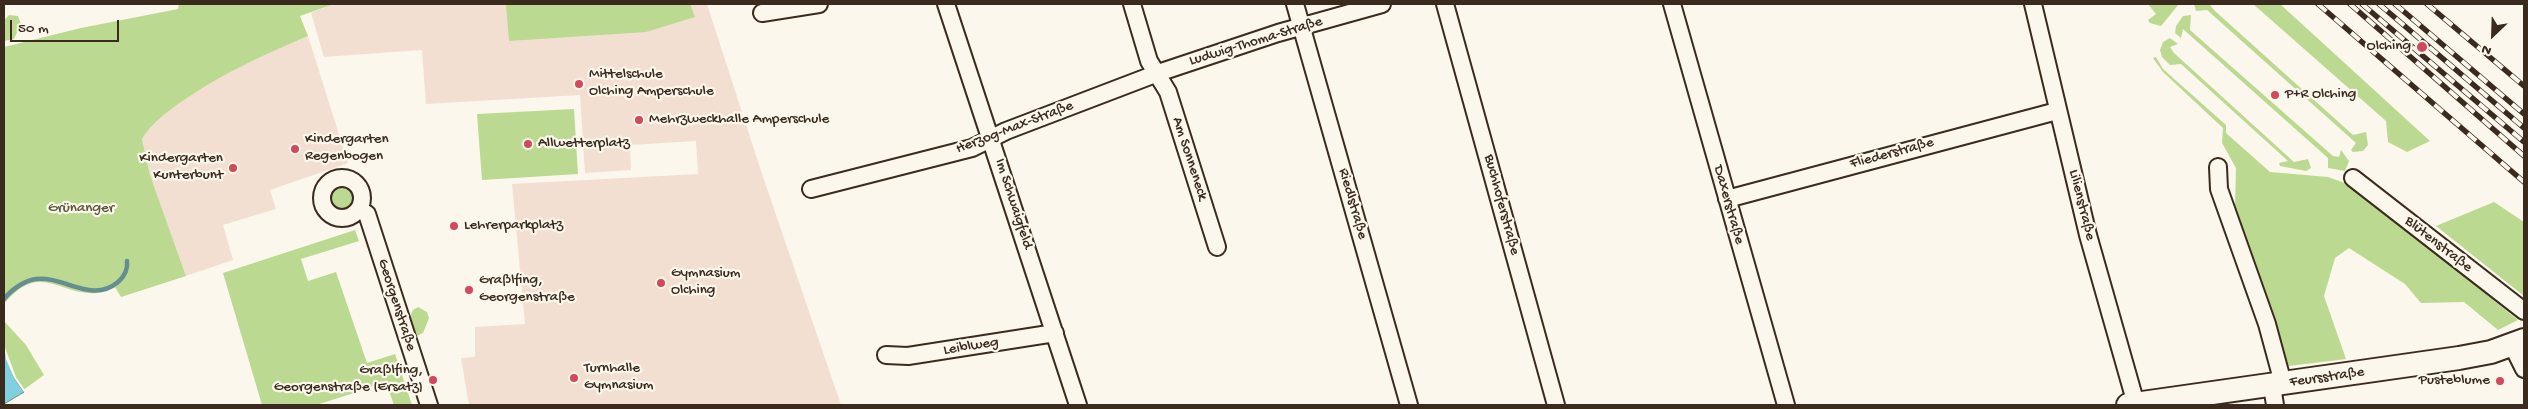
<!DOCTYPE html>
<meta charset="utf-8">
<style>
body{margin:0}
#map{position:relative;width:2528px;height:409px;overflow:hidden;background:#fbf7ec;font-family:"Gochi Hand",sans-serif}
canvas{display:block}
.frame{position:absolute;inset:0;border:5px solid #3b2a1e;pointer-events:none}
.north{position:absolute;left:2468px;top:10px;width:50px;height:50px;-webkit-text-stroke:4px #fbf7ec;paint-order:stroke;rotate:204deg;font-size:14px;font-weight:700;line-height:20px;text-align:center;color:#3b2a1e}
.north::after{content:'';display:block;margin:auto;width:18px;height:22px;background:#3b2a1e;clip-path:polygon(50% 0,100% 100%,50% 72%,0 100%)}
.scale{position:absolute;left:10px;top:20px;width:109px;height:22px;box-sizing:border-box;border:2px solid #3b2a1e;border-top:0;padding-left:6px;font-size:15px;line-height:18px;white-space:nowrap;color:#3b2a1e;-webkit-text-stroke:4px #fbf7ec;paint-order:stroke}
</style>
<div id="map">
<canvas width="2528" height="409"></canvas>
<div class="frame"></div>
<div class="north">N</div>
<div class="scale">50 m</div>
</div>
<script>
const ctx = document.querySelector('canvas').getContext('2d');
ctx.lineJoin = 'round';
function paint(path, color) {
  ctx.fillStyle = color;
  ctx.fill(path, 'evenodd');
}
function strokePath(path, color, width, dash) {
  ctx.strokeStyle = color;
  ctx.lineWidth = width;
  ctx.lineCap = dash ? 'butt' : 'round';
  ctx.setLineDash(dash || []);
  ctx.stroke(path);
}
function write(font, color, halo, rows, align = 'center') {
  ctx.font = font + ' "Gochi Hand",sans-serif';
  ctx.lineWidth = 4.5;
  ctx.setLineDash([]);
  ctx.textBaseline = 'middle';
  ctx.strokeStyle = halo;
  ctx.fillStyle = color;
  for (const [text, x, y, turn = 0] of rows) {
    ctx.save();
    ctx.translate(x, y);
    ctx.rotate((+turn || 0) * Math.PI / 180);
    ctx.textAlign = isNaN(turn) ? turn : align;
    if (halo) ctx.strokeText(text, 0, 0);
    ctx.fillText(text, 0, 0);
    ctx.restore();
  }
}
paint(new Path2D(`
 M334 4H707L761 171 841 405H469L461 358 475 357V327L525 324 512 184 698 174 696 141 630 145 631 170 585 173 580 95 426 104 422 50 324 57 311 13Z
 M308 36 348 163 270 190 276 209 223 225 233 260 186 276 150 175 142 139 151 124 207 83 242 64Z`), '#f2dfd1');
paint(new Path2D(`
 M179 4H334L300 16 308 36C263 55 221 74 181 102 165 114 152 122 142 139L150 175 186 276 121 297 115 287C109 289 103 292 97 293 59 296 40 260 4 304V47L81 28 178 9Z
 M506 4H690L695 17 646 32 509 41Z
 M2148 4H2179L2161 26 2150 23 2148 20 2156 14Z
 M2194 4H2209L2215 11 2353 135 2366 132 2368 145 2363 151 2353 152 2351 150 2356 143 2207 10 2196 11Z
 M2253 4H2280L2430 141 2407 152 2388 142 2386 121Z
 M9 15 18 16 21 24 14 39 4 41V20Z
 M2191 15 2190 30 2333 156 2339 157 2341 150 2349 161 2345 171 2328 168V158L2183 29 2181 38 2175 33 2176 26 2183 16Z
 M2170 38 2178 44 2170 47 2174 53 2294 162 2308 159 2311 168 2306 171 2280 166 2279 163 2288 161 2181 64 2170 65 2162 57 2160 50 2163 42Z
 M2156 57 2163 69 2226 125V133L2270 172 2328 177 2353 186 2518 320 2498 330 2464 302 2421 303 2405 284 2349 248 2335 258 2324 296 2346 359 2289 366 2235 206 2236 168 2222 143 2223 128 2163 72 2153 58Z
 M574 109 578 174 482 180 477 114Z
 M329 198a12 12 0 1 1 24 0a12 12 0 1 1-24 0Z
 M2494 202 2524 222V296L2436 226Z
 M355 230 359 241 301 259 308 281 336 272 367 363 395 354 412 405H394L386 383 316 405H262L223 273Z
 M418 307 427 312 429 318 423 333 417 336 410 316 413 310Z
 M4 321 26 345 44 375 4 404Z`), '#bcd991');
const water = new Path2D(`
 M4 348 14 378 24 392 4 404Z`);
paint(water, '#81d0df');
strokePath(water, '#658e92', 1);
paint(new Path2D(`
 M4 345 16 377 25 390 24 392 14 378 6 359Z`), '#fbf7ec');
strokePath(new Path2D(`
 M4 299C11 290 25 280 36 279 65 276 92 304 118 282 125 276 128 270 127 261`), '#658e92', 4.5);
const street = new Path2D(`
 M946 4 1078 405
 M1132 4 1149 61 1168 92 1217 247
 M1295 4 1409 405
 M1445 4 1556 405
 M1672 4 1786 405
 M2033 4 2088 235 2136 404
 M762 13 819 4
 M2218 167 2219 189 2267 324 2280 372
 M322 198a20 20 0 1 1 40 0a20 20 0 1 1-40 0Z
 M2353 178 2524 311
 M811 189 972 148 1006 131 1158 73 1278 33 1382 4
 M1727 199 2057 111
 M359 209 367 214 429 405
 M2512 345 2524 369
 M886 355 908 356 1055 333
 M2272 386 2275 405`);
const secondary = new Path2D(`
 M2128 405 2459 358 2491 352 2524 340`);
strokePath(street, '#3b2a1e', 20);
strokePath(secondary, '#3b2a1e', 26);
strokePath(street, '#fbf7ec', 16);
strokePath(secondary, '#fbf7ec', 22);
const rail = new Path2D(`
 M2318 4 2524 182
 M2350 4 2524 156
 M2362 4 2524 142
 M2379 4 2524 128
 M2395 4 2524 114
 M2427 4 2524 86`);
strokePath(rail, '#3b2a1e', 5.5);
strokePath(rail, '#fbf7ec', 4, [11]);
for (const [x, y, r, color] of [
 [2422,47,6,"#d1495b"],
 [579,84,5,"#d1495b"],
 [2275,95,5,"#d1495b"],
 [639,120,5,"#d1495b"],
 [528,144,5,"#d1495b"],
 [295,149,5,"#d1495b"],
 [233,168,5,"#d1495b"],
 [454,226,5,"#d1495b"],
 [661,283,5,"#d1495b"],
 [469,290,5,"#d1495b"],
 [574,378,5,"#d1495b"],
 [433,380,5,"#d1495b"],
 [2500,381,5,"#d1495b"]
]) {
  const dot = new Path2D();
  dot.arc(x, y, r, 0, 2 * Math.PI);
  ctx.fillStyle = color;
  ctx.fill(dot);
  strokePath(dot, '#fbf7ec', 2);
}
write('15px', '#3b2a1e', '#fbf7ec', [
 ["Ludwig-Thoma-Straße",1256,42,-17],
 ["Herzog-Max-Straße",1015,128,-21],
 ["Fliederstraße",1892,154,-15],
 ["Am Sonneneck",1189,159,72],
 ["Im Schwaigfeld",1013,204,72],
 ["Riedlstraße",1352,204,74],
 ["Buchhoferstraße",1501,205,75],
 ["Daxerstraße",1728,205,74],
 ["Lilienstraße",2081,205,76],
 ["Blütenstraße",2438,245,38],
 ["Georgenstraße",396,305,72],
 ["Leiblweg",971,347,-9],
 ["Feursstraße",2327,378,-8]
]);
write('15px', '#3b2a1e', '#fbf7ec', [
 ["Olching",2411,47,"right"],
 ["Mittelschule",589,75],
 ["Olching Amperschule",589,92],
 ["P+R Olching",2285,95],
 ["Mehrzweckhalle Amperschule",649,120],
 ["Kindergarten",305,140],
 ["Regenbogen",305,157],
 ["Allwetterplatz",538,144],
 ["Kindergarten",223,159,"right"],
 ["Kunterbunt",223,176,"right"],
 ["Lehrerparkplatz",464,226],
 ["Gymnasium",671,274],
 ["Olching",671,291],
 ["Graßlfing,",479,281],
 ["Georgenstraße",479,298],
 ["Turnhalle",584,369],
 ["Gymnasium",584,386],
 ["Graßlfing,",423,371,"right"],
 ["Georgenstraße (Ersatz)",423,388,"right"],
 ["Pusteblume",2490,381,"right"]
], 'left');
write('15px', '#5b563b', '#fbf7ec', [
 ["Grünanger",81,209]
]);
</script>
